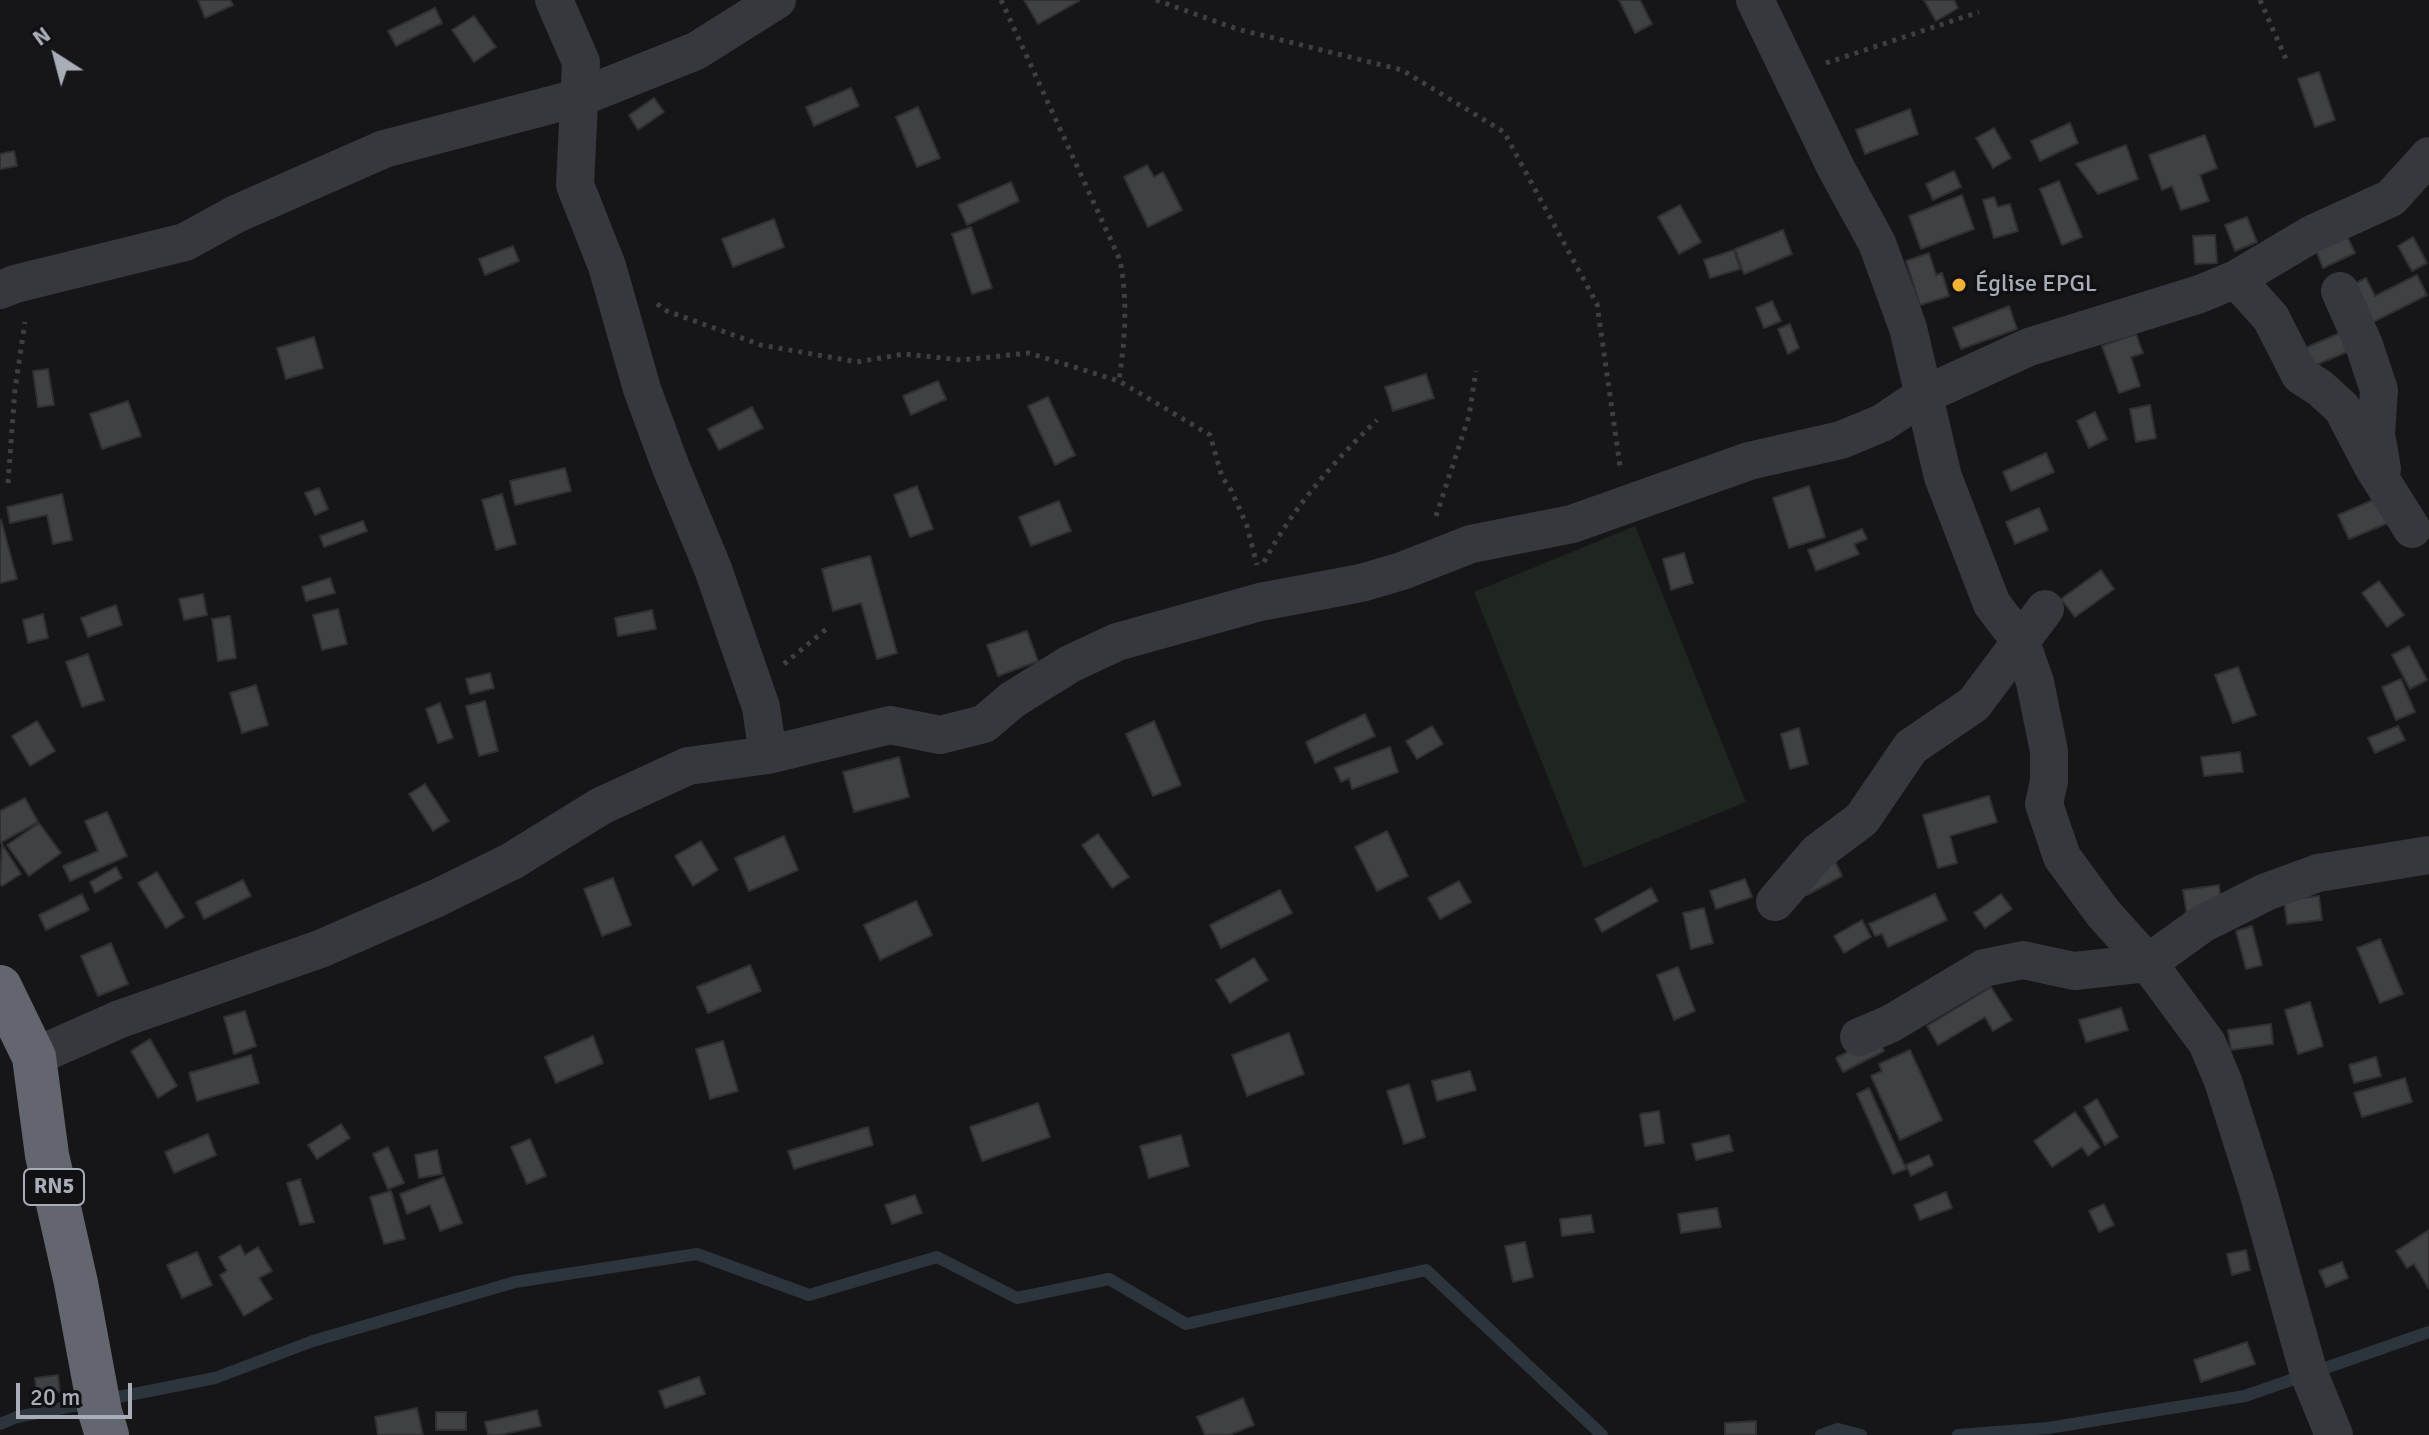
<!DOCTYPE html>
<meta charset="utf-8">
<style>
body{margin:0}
#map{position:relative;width:2429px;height:1435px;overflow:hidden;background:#161618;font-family:Signika,sans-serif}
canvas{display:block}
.north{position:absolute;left:16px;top:16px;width:80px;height:80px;-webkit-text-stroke:6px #111113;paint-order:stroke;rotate:324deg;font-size:22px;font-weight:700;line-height:32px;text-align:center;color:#a8adb8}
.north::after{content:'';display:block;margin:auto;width:28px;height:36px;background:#a8adb8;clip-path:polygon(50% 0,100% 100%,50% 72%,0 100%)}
.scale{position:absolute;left:16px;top:1383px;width:116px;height:36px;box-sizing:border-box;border:4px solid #a8adb8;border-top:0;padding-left:10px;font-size:24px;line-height:28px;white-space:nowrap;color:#a8adb8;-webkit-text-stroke:6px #111113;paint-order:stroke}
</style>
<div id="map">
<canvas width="2429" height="1435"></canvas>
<div class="north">N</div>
<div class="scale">20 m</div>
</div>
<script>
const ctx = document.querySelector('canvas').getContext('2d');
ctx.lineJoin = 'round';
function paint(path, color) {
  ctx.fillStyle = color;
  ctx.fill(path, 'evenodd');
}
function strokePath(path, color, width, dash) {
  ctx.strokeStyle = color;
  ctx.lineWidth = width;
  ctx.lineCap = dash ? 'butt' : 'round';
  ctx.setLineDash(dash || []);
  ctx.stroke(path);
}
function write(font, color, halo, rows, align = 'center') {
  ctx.font = font + ' Signika,sans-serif';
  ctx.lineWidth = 7;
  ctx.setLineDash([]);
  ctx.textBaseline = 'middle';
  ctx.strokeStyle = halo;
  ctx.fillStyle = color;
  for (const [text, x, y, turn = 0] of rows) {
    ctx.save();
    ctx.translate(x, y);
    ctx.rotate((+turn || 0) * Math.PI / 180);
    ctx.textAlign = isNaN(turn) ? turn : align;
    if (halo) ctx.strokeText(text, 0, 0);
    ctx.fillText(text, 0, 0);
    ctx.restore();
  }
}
paint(new Path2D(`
 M1635 526 1746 802 1584 868 1474 592Z`), '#1e261f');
strokePath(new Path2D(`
 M0 1424 17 1417 215 1378 313 1341 515 1282 697 1254 809 1295 937 1257 1017 1298 1109 1279 1186 1324 1426 1270 1602 1435
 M1821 1435 1838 1429 1861 1435
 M1958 1435 2048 1428 2245 1396 2429 1332`), '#2c353c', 12);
const building = new Path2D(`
 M198 0H230L233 5 205 18Z
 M1024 0H1079V1L1038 24Z
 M1619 0H1640L1652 24 1635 33Z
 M1924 0H1954L1958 8 1936 21Z
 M435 8 442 23 396 46 388 31Z
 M474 16 496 47 474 62 452 30Z
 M2319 72 2335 120 2315 127 2298 79Z
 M851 88 859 106 814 126 806 107Z
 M654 98 664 112 638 130 629 115Z
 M918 107 940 158 917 167 896 117Z
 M1910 109 1918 134 1865 154 1856 130Z
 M2070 123 2078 143 2040 161 2031 141Z
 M1994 128 2011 158 1993 168 1976 138Z
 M2205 135 2217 168 2200 175 2209 201 2181 210 2172 186 2162 190 2149 155Z
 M2126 145 2138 179 2098 194 2076 164Z
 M14 151 17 166 0 169V154Z
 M1147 165 1154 177 1163 172 1182 210 1148 227 1124 177Z
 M1954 171 1961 187 1933 200 1926 184Z
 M2059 181 2082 237 2062 245 2040 189Z
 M1011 182 1019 201 967 225 958 205Z
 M1962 195 1974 229 1921 249 1909 216Z
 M1994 197 1998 207 2010 204 2018 231 1994 238 1983 200Z
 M1680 205 1701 242 1679 254 1658 217Z
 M2247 217 2257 242 2235 251 2225 225Z
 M774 219 784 247 733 267 722 239Z
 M971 227 992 288 972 294 952 234Z
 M1783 230 1792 254 1744 274 1735 249Z
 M2346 234 2355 253 2323 268 2315 248Z
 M2215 235 2217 263 2195 264 2193 236Z
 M2413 237 2427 263 2412 271 2398 246Z
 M513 246 519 261 485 275 479 259Z
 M1734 250 1740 269 1710 278 1704 260Z
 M1929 253 1936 275 1942 273 1949 296 1920 305 1906 261Z
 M2417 275 2427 295 2371 323 2352 285 2366 278 2375 296Z
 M1772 301 1781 321 1764 328 1756 308Z
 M2009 306 2017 329 1961 349 1953 328Z
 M1790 324 1799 348 1788 354 1778 329Z
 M2340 333 2347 352 2306 369 2298 351Z
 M2136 334 2143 353 2131 357 2140 386 2119 393 2102 346Z
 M314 337 323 368 286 379 277 348Z
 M48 369 54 405 38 407 33 371Z
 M1426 374 1434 398 1393 411 1385 387Z
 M938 381 946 399 911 415 903 396Z
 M1048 397 1075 455 1055 465 1028 406Z
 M128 401 141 436 102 449 90 414Z
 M2150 405 2156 438 2136 442 2130 409Z
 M752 407 763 428 719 450 708 429Z
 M2095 412 2107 439 2089 448 2077 421Z
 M2046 453 2054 472 2011 491 2003 472Z
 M565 468 571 491 515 505 510 481Z
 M917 486 933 529 910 537 894 495Z
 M1809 486 1825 537 1789 548 1773 498Z
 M319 488 328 509 315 515 305 493Z
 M62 494 72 540 53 544 47 515 10 523 7 507Z
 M502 494 516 544 496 550 482 500Z
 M2378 498 2388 523 2349 539 2338 515Z
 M1059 501 1071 531 1031 546 1019 517Z
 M2039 508 2048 530 2015 544 2006 522Z
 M1 520 17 579 0 583V521Z
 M363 521 367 531 324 547 320 536Z
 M1862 529 1867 539 1854 544 1859 554 1816 571 1808 550Z
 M1684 553 1693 583 1671 590 1663 559Z
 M870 556 897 653 877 659 861 603 833 611 822 569Z
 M2101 570 2114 589 2075 617 2061 599Z
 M330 578 335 593 306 601 302 587Z
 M2379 581 2404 615 2387 627 2362 593Z
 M203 594 207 615 184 620 179 599Z
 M116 605 122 625 88 637 81 618Z
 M338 609 347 644 322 650 313 615Z
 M652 610 656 629 618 636 615 618Z
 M43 614 48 638 28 643 23 620Z
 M230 616 236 658 218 661 212 619Z
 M1027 631 1038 661 998 676 987 645Z
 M2409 646 2427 680 2410 689 2392 655Z
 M88 654 104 700 82 707 66 662Z
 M2238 667 2256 715 2233 723 2215 675Z
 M490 673 494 688 470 694 466 679Z
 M2401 679 2415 712 2396 720 2382 687Z
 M256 685 268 725 242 733 230 693Z
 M485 701 498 751 479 756 466 706Z
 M440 703 453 738 438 743 426 709Z
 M1365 714 1375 736 1315 763 1306 742Z
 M37 721 55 751 30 766 12 736Z
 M1154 721 1181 785 1153 796 1126 734Z
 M1432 726 1443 744 1417 759 1406 741Z
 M2398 726 2405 740 2375 753 2368 738Z
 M1799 728 1808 764 1790 769 1781 734Z
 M1390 747 1398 772 1352 789 1349 778 1341 782 1335 768Z
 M2240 752 2243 772 2204 776 2201 757Z
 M899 757 909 797 854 812 843 772Z
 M425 784 449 821 433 831 409 794Z
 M1989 796 1997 822 1950 836 1957 863 1938 868 1923 815Z
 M25 798 38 822 0 843V811Z
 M107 812 127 856 70 881 63 866 98 851 85 821Z
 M39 823 61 853 29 876 7 845Z
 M1387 831 1408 876 1377 891 1355 847Z
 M1098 834 1129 877 1112 888 1082 845Z
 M784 836 798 870 749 891 735 858Z
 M701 841 718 870 693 886 675 856Z
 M2 844 21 874 2 886 0 883Z
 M1835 861 1842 876 1807 895 1799 879Z
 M116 867 122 878 95 893 90 882Z
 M157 872 184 917 166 928 138 883Z
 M613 878 631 925 602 936 584 889Z
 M1745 879 1752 897 1716 909 1710 891Z
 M243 880 251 896 204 919 196 902Z
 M1459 881 1471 902 1440 919 1428 898Z
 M2219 885 2222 910 2187 915 2183 890Z
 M1651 888 1658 901 1602 932 1595 919Z
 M1280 890 1292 913 1221 948 1210 925Z
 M82 894 89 910 46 930 39 915Z
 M1935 894 1947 920 1888 947 1882 934 1875 936 1869 924Z
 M2001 894 2012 909 1985 928 1974 913Z
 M2319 896 2322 920 2287 924 2284 900Z
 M916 901 932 935 880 960 864 925Z
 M1704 908 1713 943 1691 949 1683 913Z
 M1862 920 1871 937 1844 953 1834 936Z
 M2252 926 2262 965 2246 969 2236 931Z
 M2380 939 2403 994 2380 1003 2357 948Z
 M111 943 128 984 98 996 81 956Z
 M1254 958 1268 980 1230 1003 1216 980Z
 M750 965 761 991 708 1013 697 987Z
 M1678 967 1695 1011 1674 1020 1657 975Z
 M1991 987 2012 1020 1993 1031 1985 1017 1938 1045 1927 1026Z
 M2310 1002 2323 1046 2298 1054 2285 1010Z
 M2121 1008 2128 1030 2086 1042 2079 1020Z
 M245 1011 256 1046 234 1054 224 1017Z
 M2271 1024 2273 1044 2231 1050 2228 1030Z
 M1289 1033 1304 1074 1247 1096 1232 1055Z
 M593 1036 603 1063 556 1083 545 1057Z
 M1877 1037 1884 1051 1843 1072 1836 1058Z
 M150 1039 177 1086 158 1098 131 1051Z
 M723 1041 738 1091 710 1099 696 1049Z
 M1910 1050 1942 1120 1900 1140 1871 1076 1882 1071 1879 1064Z
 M251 1055 259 1083 197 1101 189 1073Z
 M2376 1057 2381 1076 2354 1083 2349 1065Z
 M1470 1071 1476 1090 1437 1101 1432 1081Z
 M2405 1078 2412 1102 2362 1117 2354 1093Z
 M1409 1084 1425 1137 1404 1144 1387 1091Z
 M1869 1088 1906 1169 1893 1174 1857 1094Z
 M2097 1099 2118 1137 2105 1145 2084 1107Z
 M1038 1103 1050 1137 982 1161 970 1127Z
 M1659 1111 1664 1143 1645 1146 1640 1114Z
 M2075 1112 2100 1147 2088 1156 2082 1147 2052 1167 2034 1141Z
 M341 1124 350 1138 317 1159 308 1145Z
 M868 1127 873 1145 794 1169 788 1151Z
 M208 1134 216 1155 174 1173 165 1152Z
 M1181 1135 1189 1166 1149 1178 1140 1146Z
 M1729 1135 1733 1151 1696 1160 1692 1144Z
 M530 1139 546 1176 527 1184 511 1147Z
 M388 1147 404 1183 388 1189 373 1154Z
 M437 1150 442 1174 419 1178 415 1155Z
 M1929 1155 1933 1165 1911 1176 1906 1165Z
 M444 1177 462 1223 440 1231 430 1205 407 1214 400 1194Z
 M300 1179 314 1222 300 1225 287 1183Z
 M391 1191 405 1239 384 1244 370 1197Z
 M1946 1192 1952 1208 1920 1220 1914 1205Z
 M915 1195 922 1213 892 1224 885 1205Z
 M2104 1204 2114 1225 2099 1232 2089 1211Z
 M1717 1208 1721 1227 1681 1233 1678 1214Z
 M1591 1215 1594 1232 1562 1236 1560 1219Z
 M2429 1230V1289L2414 1264 2407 1268 2396 1251Z
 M1525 1242 1533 1277 1513 1282 1505 1246Z
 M240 1245 245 1255 258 1247 272 1271 259 1278 272 1299 244 1316 220 1275 227 1271 219 1257Z
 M2246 1250 2250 1270 2232 1275 2227 1254Z
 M197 1252 212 1285 182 1298 167 1265Z
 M2342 1262 2348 1278 2326 1287 2319 1271Z
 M2247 1342 2255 1364 2201 1382 2194 1360Z
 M58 1375 60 1392 37 1395 35 1378Z
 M699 1377 705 1394 665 1408 659 1391Z
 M1243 1398 1254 1425 1229 1435H1205L1197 1417Z
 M417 1408 423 1435H378L375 1417Z
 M537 1410 541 1426 500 1435H488L485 1422Z
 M436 1412H466V1430H436Z
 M1756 1421V1435H1725V1423Z`);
paint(building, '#404145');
strokePath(building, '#303034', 2);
strokePath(new Path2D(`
 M1001 0 1120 260C1128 301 1125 339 1119 381
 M1156 0 1237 29 1402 70 1504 132 1597 304 1620 466
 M2260 0 2286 59
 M1826 63 1979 12
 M657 304 667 311 761 345 857 362 904 354 961 360 1029 353 1119 381 1210 435 1222 477 1231 490 1247 526 1257 565
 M8 483 15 389 25 322
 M1436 516 1469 416 1476 371
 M1264 562C1292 509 1333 462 1377 420
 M784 664 830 626`), '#3d3f44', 5, [4, 6]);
strokePath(new Path2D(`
 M554 0 581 62 575 185 607 266 642 389 670 465 713 569 761 707 768 755
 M1755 0 1836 168 1877 243 1908 328 1943 477 1992 604 2021 642 2035 682 2049 751V781L2044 804 2062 857 2103 913 2148 963 2207 1043 2223 1081 2257 1188 2309 1374 2334 1435
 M2236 279 2271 318 2300 375 2320 388 2342 408 2373 467 2412 529
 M0 290 15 284 185 242 236 214 384 149 581 97 696 51 777 0
 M2340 291 2364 345 2379 390 2376 434 2382 469
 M1775 902 1818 852 1862 819 1911 747 1974 704 2045 609
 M1859 1037 1890 1024 1984 968 2023 960 2074 971 2148 963 2202 924 2266 892 2318 873 2429 855
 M34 1057 120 1019 320 949 437 898 512 861 601 806 688 766 768 755 890 725 940 735 984 724 1012 700 1070 664 1117 642 1260 602 1361 583 1402 571 1471 544 1572 524 1749 461 1841 440 1882 423 1924 395 2029 347 2200 294 2236 279 2312 234 2391 198 2429 156`), '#37383d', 38);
strokePath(new Path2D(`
 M0 987 34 1057 47 1155 76 1283 100 1412 107 1435`), '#63666e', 44);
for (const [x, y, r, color] of [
 [1959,285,8,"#f2b134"]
]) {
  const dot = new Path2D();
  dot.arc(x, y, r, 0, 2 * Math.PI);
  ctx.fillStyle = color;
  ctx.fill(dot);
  strokePath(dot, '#111113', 3);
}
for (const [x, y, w] of [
 [54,1187,60]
]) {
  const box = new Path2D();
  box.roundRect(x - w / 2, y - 18, w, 36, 6);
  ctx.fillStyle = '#111113';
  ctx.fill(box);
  strokePath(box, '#a8adb8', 2);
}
write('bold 22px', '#a8adb8', null, [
 ["RN5",54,1187]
]);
write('24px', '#a8adb8', '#111113', [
 ["Église EPGL",1975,285]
], 'left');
</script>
